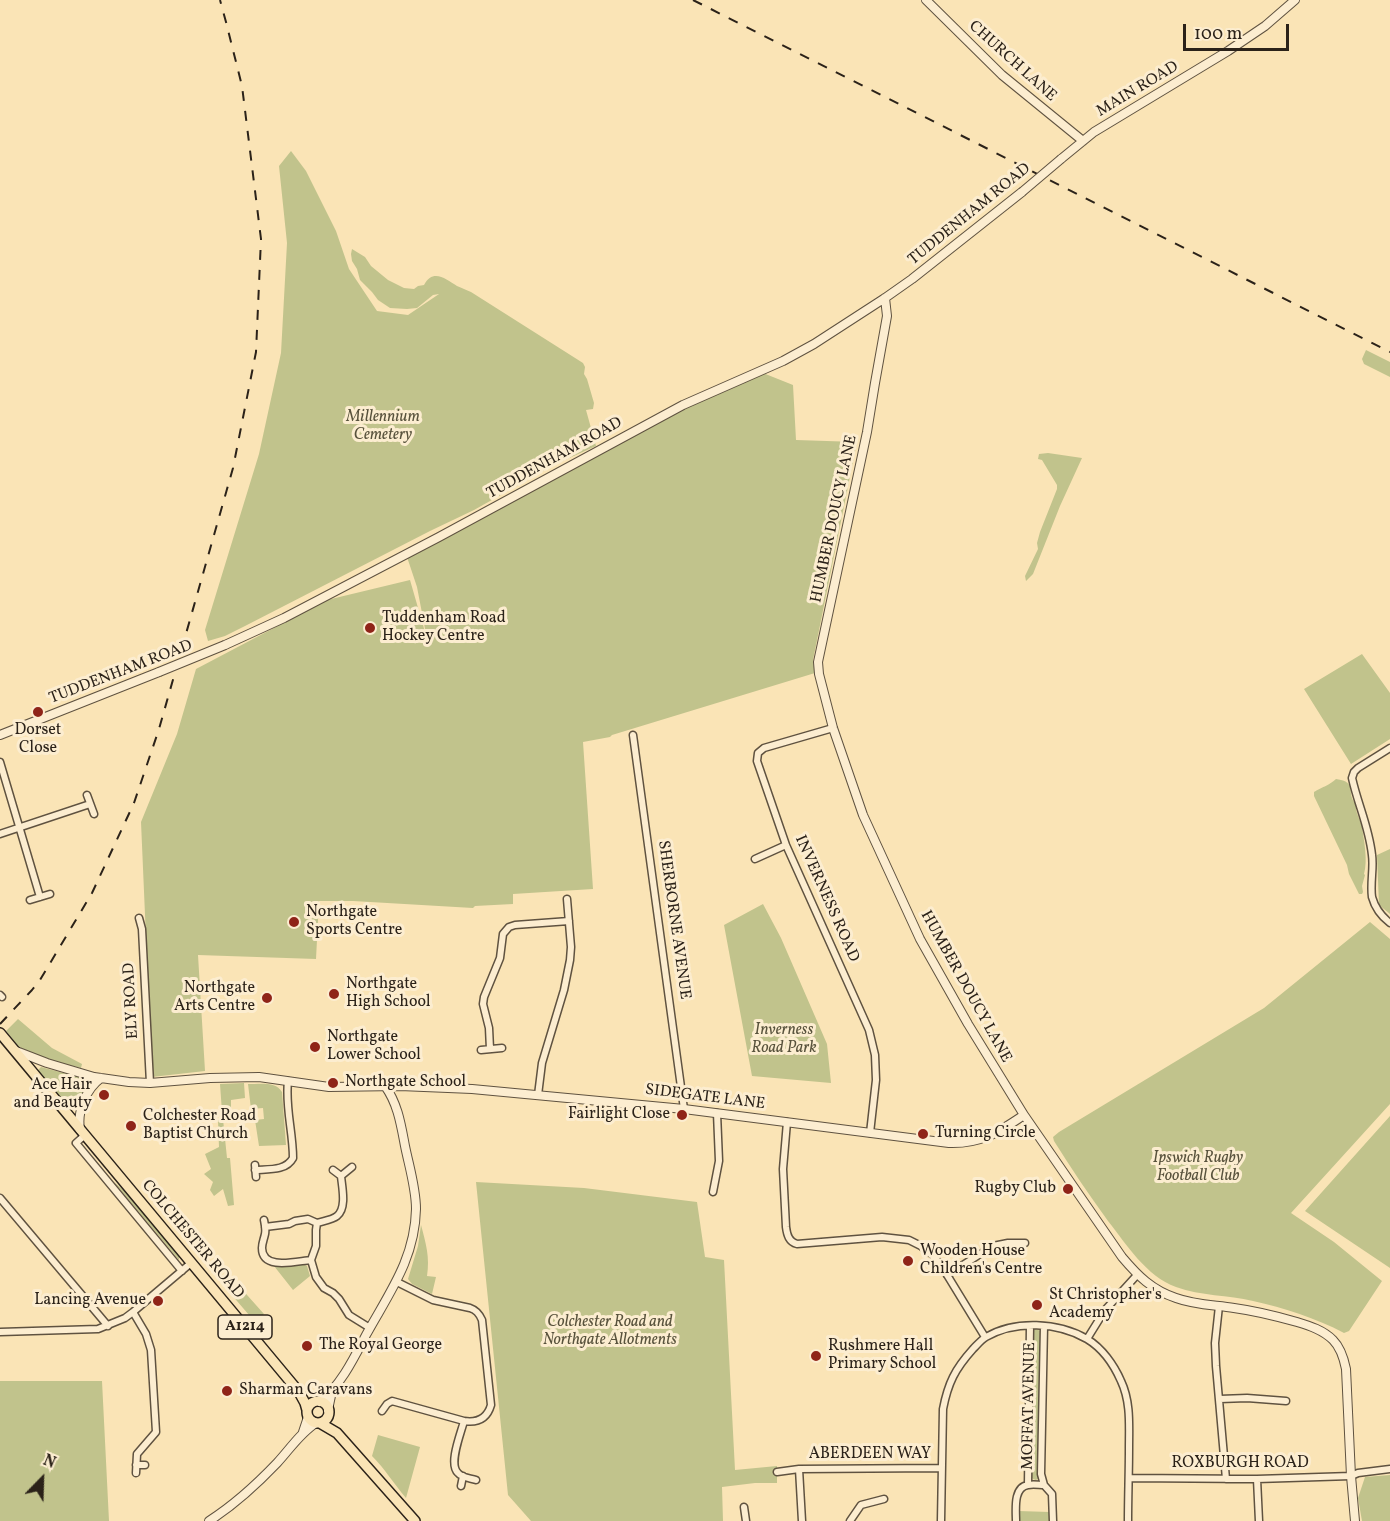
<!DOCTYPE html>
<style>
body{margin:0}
#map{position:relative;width:1390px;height:1521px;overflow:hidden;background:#fae4b6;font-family:Vollkorn,serif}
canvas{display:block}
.north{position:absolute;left:12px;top:1449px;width:60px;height:60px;-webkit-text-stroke:4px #fcedd0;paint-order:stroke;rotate:23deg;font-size:16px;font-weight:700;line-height:24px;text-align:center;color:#2b2219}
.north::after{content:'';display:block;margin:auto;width:21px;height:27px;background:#2b2219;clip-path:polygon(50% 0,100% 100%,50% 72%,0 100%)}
.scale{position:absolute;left:1183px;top:24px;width:106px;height:27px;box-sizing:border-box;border:3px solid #2b2219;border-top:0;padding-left:8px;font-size:18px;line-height:21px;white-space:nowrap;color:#2b2219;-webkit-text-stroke:4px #fcedd0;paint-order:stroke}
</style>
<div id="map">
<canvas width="1390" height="1521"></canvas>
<div class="north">N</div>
<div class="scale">100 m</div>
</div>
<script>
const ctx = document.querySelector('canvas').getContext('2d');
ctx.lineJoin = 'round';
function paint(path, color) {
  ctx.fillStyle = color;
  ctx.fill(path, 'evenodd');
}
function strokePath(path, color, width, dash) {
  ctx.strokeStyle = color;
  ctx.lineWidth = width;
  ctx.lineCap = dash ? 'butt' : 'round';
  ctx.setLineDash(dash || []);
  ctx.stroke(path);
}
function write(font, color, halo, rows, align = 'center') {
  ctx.font = font + ' Vollkorn,serif';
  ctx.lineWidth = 6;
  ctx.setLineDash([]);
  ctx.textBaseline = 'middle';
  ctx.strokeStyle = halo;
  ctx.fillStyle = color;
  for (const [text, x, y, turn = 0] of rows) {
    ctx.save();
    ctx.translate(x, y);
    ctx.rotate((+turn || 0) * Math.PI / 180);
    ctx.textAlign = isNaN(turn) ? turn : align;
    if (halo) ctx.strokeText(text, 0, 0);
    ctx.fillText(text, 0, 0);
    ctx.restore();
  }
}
paint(new Path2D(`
 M291 151 306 171 336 231 349 269 377 311 408 315 439 294 433 295 417 308 407 309 390 308 378 300 372 292 360 280 357 269 352 261 351 254 352 249 365 257 371 266 388 280 404 288 414 289 418 286 424 285C433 268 446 279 457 286 462 288 466 290 471 292L583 363 585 367 584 374 587 379 594 403 593 409 586 410 596 446 556 464 474 510 430 531 245 626 225 636 208 641 205 630 259 454 281 353 287 243 279 166Z
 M1366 350 1390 362V377L1364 364 1362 359Z
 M763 373 793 385 796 440 857 442 813 660 815 673 612 735 610 737 583 742 593 889 513 894V904L475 906 473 908 353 901H319L316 959 198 955 205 1071 152 1077 141 822 177 734 196 669 327 600 410 580 427 639 417 587 407 557 687 407Z
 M1048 453 1082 458 1060 506 1033 574 1026 581 1025 576 1038 549 1037 543 1040 532 1057 489V485L1042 460 1038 459 1039 454Z
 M1362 654 1390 693V739L1351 764 1304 689Z
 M1336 779C1359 782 1345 793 1356 804 1355 813 1360 818 1362 827 1364 841 1368 860 1364 874L1365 875 1362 886 1363 892 1362 894H1359L1349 874 1347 865 1314 796V792C1322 787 1330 785 1336 779Z
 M1390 849V914L1379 905 1377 855Z
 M763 904 781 938 827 1044 831 1083 752 1076 724 925Z
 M1370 922 1390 939V1104L1291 1213 1334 1242 1382 1281 1349 1331 1344 1333C1316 1318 1284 1308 1253 1301 1228 1295 1201 1296 1176 1287 1146 1276 1127 1245 1108 1221 1089 1195 1071 1168 1054 1141L1053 1137 1059 1132 1264 1008Z
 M18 1019 52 1048 82 1064 81 1068 38 1057 26 1051 18 1046 6 1031Z
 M41 1067 86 1079C90 1089 82 1105 71 1107L67 1105 38 1072V1070Z
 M244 1083 245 1098 231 1100V1111L222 1112 220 1084Z
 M248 1084C260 1084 276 1081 282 1092L286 1145 259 1146 255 1120 264 1119 263 1108 251 1109Z
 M1390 1116V1268L1305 1211Z
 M223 1119 227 1158H230L234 1205 228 1206 223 1189 214 1196 210 1190 213 1182 204 1174 211 1169 205 1154 219 1147 218 1120Z
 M114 1182 126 1192 179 1256V1260Z
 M476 1182 584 1188 697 1202 705 1257 724 1260 735 1470 777 1466V1483H755L722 1487 723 1521H531L508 1495Z
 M421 1225C426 1244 430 1257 427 1276L436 1277 432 1294 412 1284 408 1279 418 1246Z
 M305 1265 307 1266 310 1276 293 1290 274 1266Z
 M239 1286 264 1314 255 1322 231 1294Z
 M1035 1329 1041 1331 1039 1478 1036 1480 1033 1479 1032 1478 1033 1331Z
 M0 1381H102L109 1521H0Z
 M378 1435 420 1447 406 1498C394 1484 385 1469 372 1456Z
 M1390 1475V1521H1362L1358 1498 1365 1477Z
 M1018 1511 1050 1512V1521H1018Z`), '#c1c38c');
const minor = new Path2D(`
 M833 728 764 748 758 753 757 761 786 845 869 1030 875 1055 876 1080 870 1133
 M633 735 684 1109
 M1390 748 1358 768 1354 772 1352 778C1358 805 1369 827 1372 855 1374 868 1370 883 1372 897 1375 908 1381 916 1390 923
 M0 762 40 897
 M87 795 94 814
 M0 834 90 804
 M755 859 786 845
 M30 900 50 894
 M139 918 142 929 150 1083
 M0 995 2 997
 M490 1049 489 1028 483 1004 484 997 500 958 503 934 509 927 515 925 569 921
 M481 1050 502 1048
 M538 1095 542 1063 564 990 570 960 571 947 567 899
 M787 1122 783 1169 786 1227C787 1235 789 1242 797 1244L882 1237 909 1240 921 1246 932 1254 941 1265 985 1337
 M85 1135 76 1143 182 1271
 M255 1165 256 1177
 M352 1167 341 1176C342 1187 347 1208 337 1216 332 1220 323 1221 317 1223L316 1230V1246L311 1260 316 1277 324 1288 333 1293 339 1299 349 1315 370 1328
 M255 1170C269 1169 286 1171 293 1158 293 1132 285 1107 288 1081
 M333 1170 341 1176
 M713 1192 719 1161 717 1113
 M0 1198 108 1326
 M264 1220C265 1225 266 1229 265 1234 264 1239 262 1243 262 1248 262 1271 297 1261 311 1260
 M265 1227 289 1224 295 1221 308 1219 317 1223
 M947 1275 993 1246 1008 1243H1025
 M397 1282 433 1300 470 1308C476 1310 479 1313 482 1320L491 1405C487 1419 477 1423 464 1421
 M1219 1306 1215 1343 1216 1366 1226 1479
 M133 1312 146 1334 151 1350 156 1432 137 1454 136 1473
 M0 1332 98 1329 125 1318 133 1312 191 1263
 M1087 1339 1105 1310 1137 1275
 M1220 1399 1247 1398 1286 1401
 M382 1411 387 1404 392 1401 464 1421C461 1433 448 1464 458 1473 462 1478 470 1478 476 1480
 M136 1465H145
 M799 1469 802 1521
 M777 1472 799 1469 941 1468
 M1129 1478 1257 1479 1351 1476 1358 1473 1390 1469
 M1257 1479 1259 1521
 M1028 1485 1030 1326
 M1044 1485 1041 1474 1044 1326
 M461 1486 463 1476
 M744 1507 746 1521
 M850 1521 861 1505 884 1499
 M941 1521 943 1409C948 1383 955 1369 973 1349 977 1345 981 1340 986 1337 1015 1320 1058 1322 1087 1339 1102 1348 1114 1365 1121 1381 1131 1402 1129 1426 1129 1448 1129 1472 1128 1497 1128 1521
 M1016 1521C1016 1510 1013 1487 1028 1485 1033 1484 1039 1485 1044 1485L1052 1494 1053 1521`);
const tertiary = new Path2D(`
 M926 0 1002 75 1083 141
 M1061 159 1094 132 1228 51 1265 26 1295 0
 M885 298 887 316 875 383 867 432 818 662 819 674 833 728 863 815 920 939 968 1024 1024 1115 1122 1257C1138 1276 1152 1290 1176 1298 1195 1305 1215 1305 1234 1308 1256 1311 1276 1316 1297 1322 1310 1326 1323 1330 1333 1340 1341 1348 1344 1359 1346 1369L1351 1476 1355 1521
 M225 645 284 618 439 537 683 405 783 361 814 344 885 298 912 279 1022 192
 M0 735 159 672
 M16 1051 47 1063 94 1077 129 1082 150 1083 210 1078 259 1077 329 1087 400 1086 472 1089 684 1109 949 1143C981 1144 999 1132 1024 1115
 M80 1129C77 1111 86 1089 101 1078
 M320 1402C341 1385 354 1358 366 1335 389 1293 415 1259 416 1209 416 1188 409 1166 405 1146 401 1125 398 1104 385 1086
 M328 1410 332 1391
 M303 1432 308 1417
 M209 1521C234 1505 256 1485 277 1463 290 1449 300 1433 316 1423`);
const primary = new Path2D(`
 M0 1033 299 1392 305 1403 307 1410
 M307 1412a11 11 0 1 1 22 0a11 11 0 1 1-22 0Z
 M320 1423 337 1433 415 1521`);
strokePath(minor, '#5f5240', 9);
strokePath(tertiary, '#5f5240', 10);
strokePath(primary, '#2b2219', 12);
strokePath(minor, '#fcedd0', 6);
strokePath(tertiary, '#fcedd0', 8);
strokePath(primary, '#fae4b6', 9);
strokePath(new Path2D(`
 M693 0 1390 352
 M0 1024 32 990 40 980 92 893 134 803 159 729 233 468 256 352 261 239 242 86 226 22 220 0`), '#2b2219', 2, [10, 10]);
const tertiaryBridge = new Path2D(`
 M1022 192 1061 159
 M159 672 225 645`);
strokePath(tertiaryBridge, '#5f5240', 10, []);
strokePath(tertiaryBridge, '#fcedd0', 8);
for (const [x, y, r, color] of [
 [370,628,6,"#8f2418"],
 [38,712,6,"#8f2418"],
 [294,922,6,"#8f2418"],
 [334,994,6,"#8f2418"],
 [267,998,6,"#8f2418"],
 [315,1047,6,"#8f2418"],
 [333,1083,6,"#8f2418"],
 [104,1095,6,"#8f2418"],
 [682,1115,6,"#8f2418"],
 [131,1126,6,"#8f2418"],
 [923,1134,6,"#8f2418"],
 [1068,1189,6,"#8f2418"],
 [908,1261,6,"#8f2418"],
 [158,1301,6,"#8f2418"],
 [1037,1305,6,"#8f2418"],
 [307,1346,6,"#8f2418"],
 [816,1356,6,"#8f2418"],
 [227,1391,6,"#8f2418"]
]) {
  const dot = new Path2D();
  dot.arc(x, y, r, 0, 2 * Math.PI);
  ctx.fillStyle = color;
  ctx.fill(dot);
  strokePath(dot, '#fcedd0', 2);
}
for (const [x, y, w] of [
 [245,1327,54]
]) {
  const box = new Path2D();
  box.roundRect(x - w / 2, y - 12, w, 24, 4.5);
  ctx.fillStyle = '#fcedd0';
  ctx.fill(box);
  strokePath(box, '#2b2219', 1.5);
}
write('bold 15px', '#2b2219', null, [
 ["A1214",245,1327]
]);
write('16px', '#2b2219', '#fcedd0', [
 ["CHURCH LANE",1012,62,42],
 ["MAIN ROAD",1138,90,-31],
 ["TUDDENHAM ROAD",970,215,-39],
 ["TUDDENHAM ROAD",555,459,-29],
 ["HUMBER DOUCY LANE",835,519,-78],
 ["TUDDENHAM ROAD",121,673,-21],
 ["INVERNESS ROAD",826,899,66],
 ["SHERBORNE AVENUE",673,920,82],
 ["HUMBER DOUCY LANE",965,987,61],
 ["ELY ROAD",132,1001,-93],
 ["SIDEGATE LANE",705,1098,7],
 ["COLCHESTER ROAD",192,1240,50],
 ["MOFFAT AVENUE",1030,1406,-89],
 ["ABERDEEN WAY",870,1455],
 ["ROXBURGH ROAD",1240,1464]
]);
write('italic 16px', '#58523c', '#fcedd0', [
 ["Millennium",383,418],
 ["Cemetery",383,436],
 ["Inverness",784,1031],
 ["Road Park",784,1049],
 ["Ipswich Rugby",1198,1159],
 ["Football Club",1198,1177],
 ["Colchester Road and",610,1323],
 ["Northgate Allotments",610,1341]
]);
write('16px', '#2b2219', '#fcedd0', [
 ["Tuddenham Road",382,619],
 ["Hockey Centre",382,637],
 ["Dorset",38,731,"center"],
 ["Close",38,749,"center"],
 ["Northgate",306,913],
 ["Sports Centre",306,931],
 ["Northgate",346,985],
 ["High School",346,1003],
 ["Northgate",255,989,"right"],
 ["Arts Centre",255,1007,"right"],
 ["Northgate",327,1038],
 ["Lower School",327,1056],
 ["Northgate School",345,1083],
 ["Ace Hair",92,1086,"right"],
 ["and Beauty",92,1104,"right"],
 ["Fairlight Close",670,1115,"right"],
 ["Colchester Road",143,1117],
 ["Baptist Church",143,1135],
 ["Turning Circle",935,1134],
 ["Rugby Club",1056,1189,"right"],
 ["Wooden House",920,1252],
 ["Children's Centre",920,1270],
 ["St Christopher's",1049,1296],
 ["Academy",1049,1314],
 ["Lancing Avenue",146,1301,"right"],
 ["The Royal George",319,1346],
 ["Rushmere Hall",828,1347],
 ["Primary School",828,1365],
 ["Sharman Caravans",239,1391]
], 'left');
</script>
